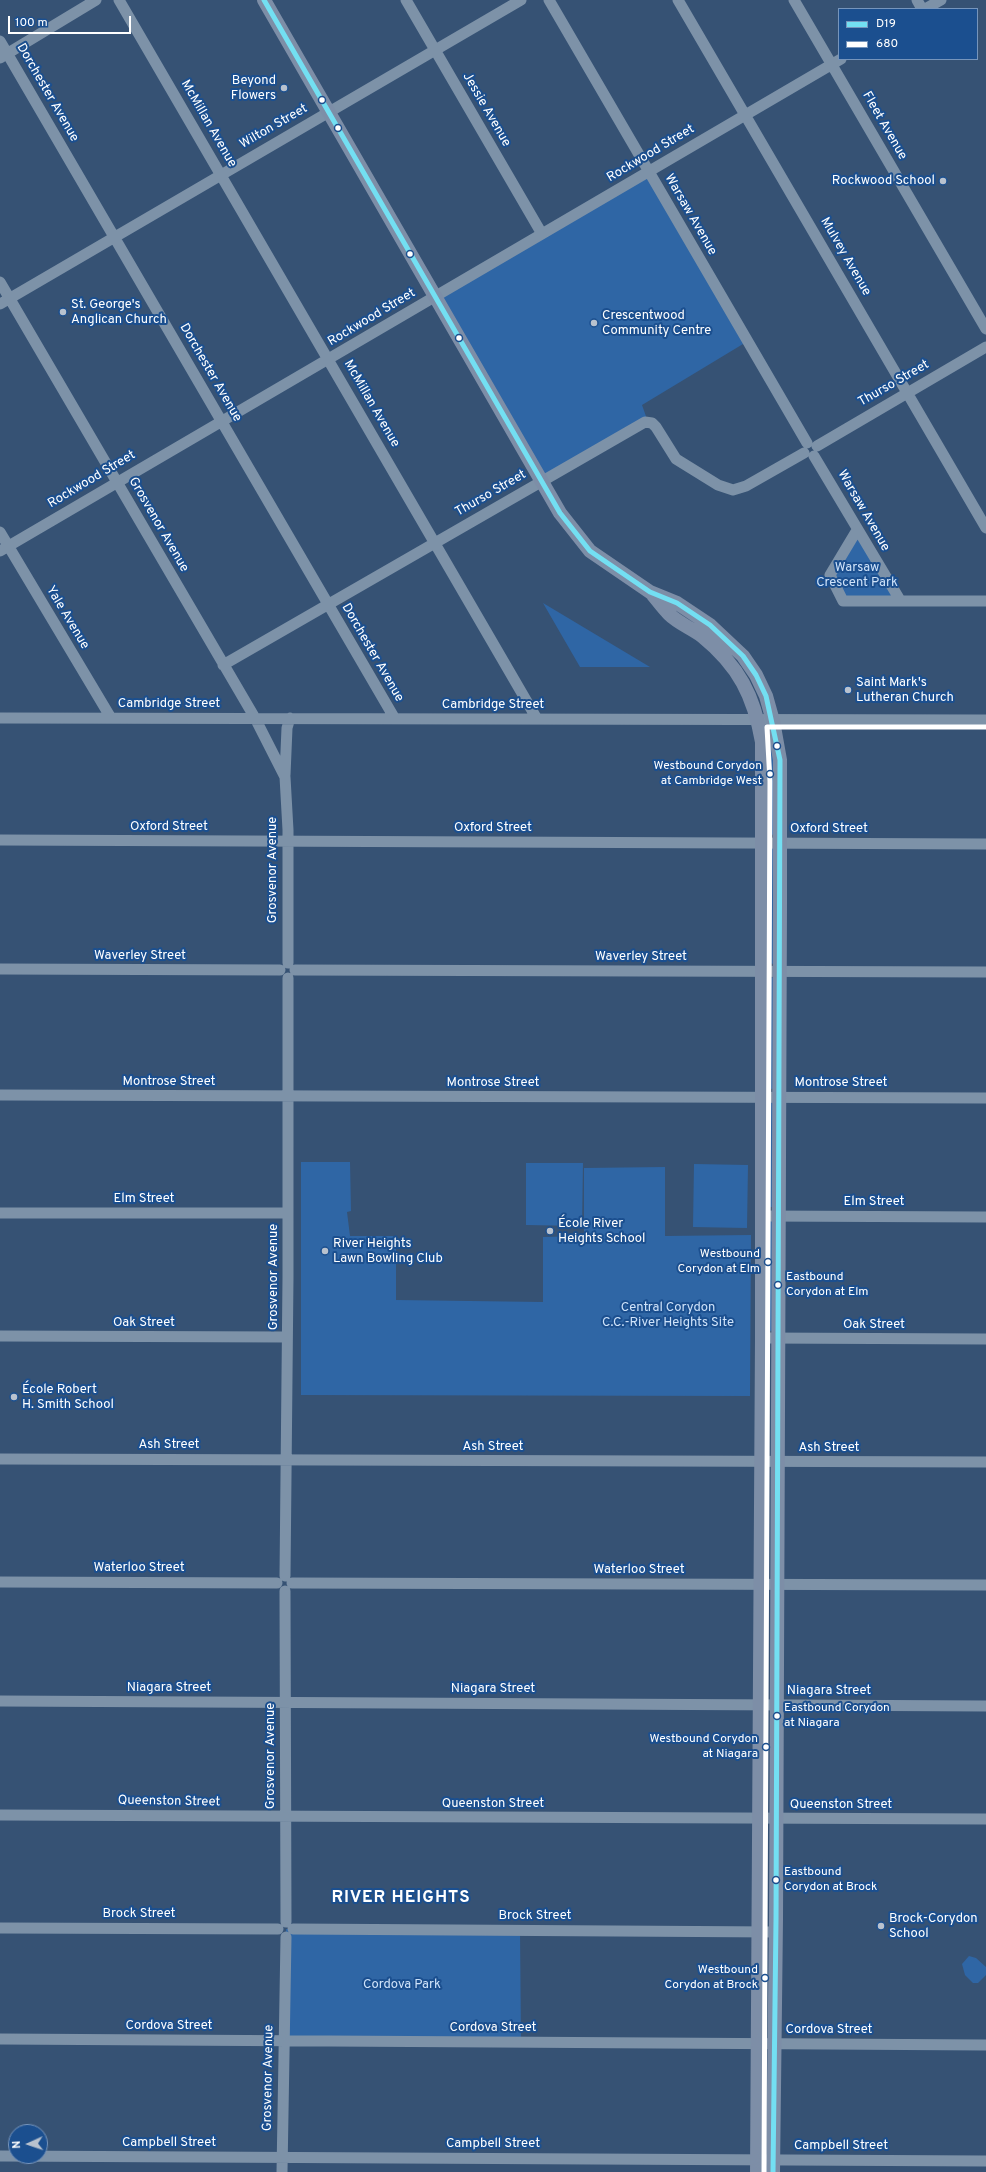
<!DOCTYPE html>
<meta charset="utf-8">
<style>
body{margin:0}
#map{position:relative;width:986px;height:2172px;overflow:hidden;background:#365274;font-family:Overpass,sans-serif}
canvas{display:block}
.legend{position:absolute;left:838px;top:8px;width:140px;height:52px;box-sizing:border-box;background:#1b4f8f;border:1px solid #7695bc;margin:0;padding:5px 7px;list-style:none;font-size:12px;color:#fff}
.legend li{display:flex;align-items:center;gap:8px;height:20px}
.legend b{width:20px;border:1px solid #7695bc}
.north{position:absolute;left:8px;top:2124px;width:40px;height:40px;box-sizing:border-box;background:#1b4f8f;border:1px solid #7695bc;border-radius:50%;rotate:267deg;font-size:11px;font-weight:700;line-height:16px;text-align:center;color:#fff}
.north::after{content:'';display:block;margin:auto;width:14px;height:18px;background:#b9c2ce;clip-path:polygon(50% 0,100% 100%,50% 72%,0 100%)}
.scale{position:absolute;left:8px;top:16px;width:123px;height:18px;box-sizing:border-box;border:2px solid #fff;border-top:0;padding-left:5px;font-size:12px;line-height:14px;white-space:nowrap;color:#fff;-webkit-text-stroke:3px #1b4f8f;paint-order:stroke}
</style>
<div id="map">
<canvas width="986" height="2172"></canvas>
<ul class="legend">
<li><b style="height:5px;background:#73dff2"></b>D19</li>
<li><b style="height:5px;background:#fff"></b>680</li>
</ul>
<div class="north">N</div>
<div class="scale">100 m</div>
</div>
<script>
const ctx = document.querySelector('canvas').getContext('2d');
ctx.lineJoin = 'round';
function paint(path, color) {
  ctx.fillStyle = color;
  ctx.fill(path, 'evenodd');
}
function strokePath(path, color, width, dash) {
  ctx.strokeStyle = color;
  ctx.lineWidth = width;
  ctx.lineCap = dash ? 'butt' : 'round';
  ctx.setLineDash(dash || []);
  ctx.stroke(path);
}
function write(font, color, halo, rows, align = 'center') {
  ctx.font = font + ' Overpass,sans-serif';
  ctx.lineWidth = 4;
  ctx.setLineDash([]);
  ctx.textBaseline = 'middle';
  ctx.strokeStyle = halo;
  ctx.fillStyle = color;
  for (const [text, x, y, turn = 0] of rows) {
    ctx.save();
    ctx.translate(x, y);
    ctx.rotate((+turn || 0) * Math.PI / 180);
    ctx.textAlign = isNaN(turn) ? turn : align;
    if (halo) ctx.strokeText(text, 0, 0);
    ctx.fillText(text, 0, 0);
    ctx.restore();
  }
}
paint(new Path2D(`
 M648 172 748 341 642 405 648 422 542 481 435 296Z
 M857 530 900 600 843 601 830 575Z
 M543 603 650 667H580Z
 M770 735 774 749 773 835 769 833V829Z
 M771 848H774L775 963 772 964 769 960V850Z
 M773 977H774V1088L772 1089 769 1088 768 981Z
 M772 1102 774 1103 773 1207H769L768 1105Z
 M301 1162H350L351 1211 347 1212 350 1236H396V1300L543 1302V1237L584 1236V1168L665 1167V1236L751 1235 750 1396 301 1395Z
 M526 1163H583L582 1226 526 1225Z
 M694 1164 748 1165 747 1228 693 1227Z
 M772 1221 774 1223 773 1330 771 1331 768 1330V1222Z
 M286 1929 520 1930 521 2042 284 2041Z
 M969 1956 976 1958 986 1967V1975L978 1983H973L965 1975 962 1964Z`), '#2f66a5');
strokePath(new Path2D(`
 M119 0 537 719
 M406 0 542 234
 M549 0 807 443
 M678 0 986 528
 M794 0 986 329
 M917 0 922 9
 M925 9 941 0
 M0 41 395 719
 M0 58 96 0
 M0 282 255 718 285 777 288 830V963
 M0 304 521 0
 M817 446 986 347
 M814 456 900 600
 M857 530 830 575 843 601H986
 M0 532 111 718
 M0 551 841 59
 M223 665 645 422 652 423 656 427 676 459 718 485 733 490 746 486 804 453
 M0 718 986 720
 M285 775 287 728 290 718
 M0 840 986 844
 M0 969 280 970
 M295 970 986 972
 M0 1095 986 1098
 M0 1213H288
 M761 1216 986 1217
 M0 1336 287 1337
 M762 1338 986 1339
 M0 1459 986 1462
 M285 1576 288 1277V978
 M0 1582 277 1583
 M292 1583 986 1585
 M285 1591 286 1922
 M0 1701 986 1706
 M0 1815 986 1819
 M0 1928 278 1929
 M293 1929 776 1932
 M0 2039 986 2045
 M0 2156 986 2161
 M282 2172 286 1937`), '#7d92a8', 11);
strokePath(new Path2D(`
 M264 0 560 513 590 551 650 592 677 603 710 625 743 656 756 675 766 696 773 721 780 760V903L776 1920 773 2172
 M653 595C658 601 663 608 669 614 678 623 691 628 702 636 739 666 754 696 762 742V1338L757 2172`), '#7d8ea7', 14);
strokePath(new Path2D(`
 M264 0 560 513 590 551 650 592 677 603 710 625 743 656 756 675 766 696 780 760 776 1920 773 2172`), '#73dff2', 5);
strokePath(new Path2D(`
 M764 2172 770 781 767 727H986`), '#fff', 5);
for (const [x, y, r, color] of [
 [284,88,4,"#b9c2ce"],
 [322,100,3.5,"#fff"],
 [338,128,3.5,"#fff"],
 [943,181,4,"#b9c2ce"],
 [410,254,3.5,"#fff"],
 [63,312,4,"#b9c2ce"],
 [594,323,4,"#b9c2ce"],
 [459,338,3.5,"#fff"],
 [848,690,4,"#b9c2ce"],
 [777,746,3.5,"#fff"],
 [770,774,3.5,"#fff"],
 [550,1231,4,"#b9c2ce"],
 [325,1251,4,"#b9c2ce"],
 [768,1262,3.5,"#fff"],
 [778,1285,3.5,"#fff"],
 [14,1397,4,"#b9c2ce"],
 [777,1716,3.5,"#fff"],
 [766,1747,3.5,"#fff"],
 [776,1880,3.5,"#fff"],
 [881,1926,4,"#b9c2ce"],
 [765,1978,3.5,"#fff"]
]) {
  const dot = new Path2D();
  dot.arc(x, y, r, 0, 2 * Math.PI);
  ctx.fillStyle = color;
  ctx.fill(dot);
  strokePath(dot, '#1b4f8f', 1.5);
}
write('12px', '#fff', '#1b4f8f', [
 ["Westbound Corydon",762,767],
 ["at Cambridge West",762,782],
 ["Westbound",760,1255],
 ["Corydon at Elm",760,1270],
 ["Eastbound",786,1278,"left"],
 ["Corydon at Elm",786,1293,"left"],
 ["Eastbound Corydon",784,1709,"left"],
 ["at Niagara",784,1724,"left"],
 ["Westbound Corydon",758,1740],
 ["at Niagara",758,1755],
 ["Eastbound",784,1873,"left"],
 ["Corydon at Brock",784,1888,"left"],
 ["Westbound",758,1971],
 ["Corydon at Brock",758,1986]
], 'right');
write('13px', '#fff', '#1b4f8f', [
 ["Beyond",276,81,"right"],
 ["Flowers",276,96,"right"],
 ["Rockwood School",935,181,"right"],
 ["St. George's",71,305],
 ["Anglican Church",71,320],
 ["Crescentwood",602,316],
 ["Community Centre",602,331],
 ["Saint Mark's",856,683],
 ["Lutheran Church",856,698],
 ["École River",558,1224],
 ["Heights School",558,1239],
 ["River Heights",333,1244],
 ["Lawn Bowling Club",333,1259],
 ["École Robert",22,1390],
 ["H. Smith School",22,1405],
 ["Brock-Corydon",889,1919],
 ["School",889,1934]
], 'left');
write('13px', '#fff', '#1b4f8f', [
 ["Dorchester Avenue",47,93,60],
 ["Jessie Avenue",486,110,60],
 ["McMillan Avenue",208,124,60],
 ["Fleet Avenue",884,126,60],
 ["Wilton Street",274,127,-30],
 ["Rockwood Street",651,154,-31],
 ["Warsaw Avenue",690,215,60],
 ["Mulvey Avenue",845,257,60],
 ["Rockwood Street",372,318,-31],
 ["Dorchester Avenue",210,373,60],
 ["Thurso Street",894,384,-30],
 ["McMillan Avenue",371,404,60],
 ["Rockwood Street",92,480,-31],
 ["Thurso Street",491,494,-30],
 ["Warsaw Avenue",863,511,60],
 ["Grosvenor Avenue",158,525,60],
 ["Yale Avenue",67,618,59],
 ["Dorchester Avenue",372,653,60],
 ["Cambridge Street",169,704],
 ["Cambridge Street",493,705],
 ["Oxford Street",169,827],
 ["Oxford Street",493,828],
 ["Oxford Street",829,829],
 ["Grosvenor Avenue",273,870,-90],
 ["Waverley Street",140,956],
 ["Waverley Street",641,957],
 ["Montrose Street",169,1082],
 ["Montrose Street",493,1083],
 ["Montrose Street",841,1083],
 ["Elm Street",144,1199],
 ["Elm Street",874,1202],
 ["Grosvenor Avenue",274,1277,-90],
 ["Oak Street",144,1323],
 ["Oak Street",874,1325],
 ["Ash Street",169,1445],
 ["Ash Street",493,1447],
 ["Ash Street",829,1448],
 ["Waterloo Street",139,1568],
 ["Waterloo Street",639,1570],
 ["Niagara Street",169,1688],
 ["Niagara Street",493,1689],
 ["Niagara Street",829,1691],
 ["Grosvenor Avenue",271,1756,-90],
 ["Queenston Street",169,1802,1],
 ["Queenston Street",493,1804],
 ["Queenston Street",841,1805],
 ["Brock Street",139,1914],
 ["Brock Street",535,1916],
 ["Cordova Street",169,2026],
 ["Cordova Street",493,2028],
 ["Cordova Street",829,2030],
 ["Grosvenor Avenue",269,2078,-89],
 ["Campbell Street",169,2143],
 ["Campbell Street",493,2144],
 ["Campbell Street",841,2146]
]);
write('13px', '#cfe3fa', '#1b4f8f', [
 ["Warsaw",857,568],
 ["Crescent Park",857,583],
 ["Central Corydon",668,1308],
 ["C.C.-River Heights Site",668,1323],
 ["Cordova Park",402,1985]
]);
ctx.letterSpacing = '1px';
write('bold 17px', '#fff', '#1b4f8f', [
 ["RIVER HEIGHTS",401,1899]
]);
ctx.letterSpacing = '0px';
</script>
